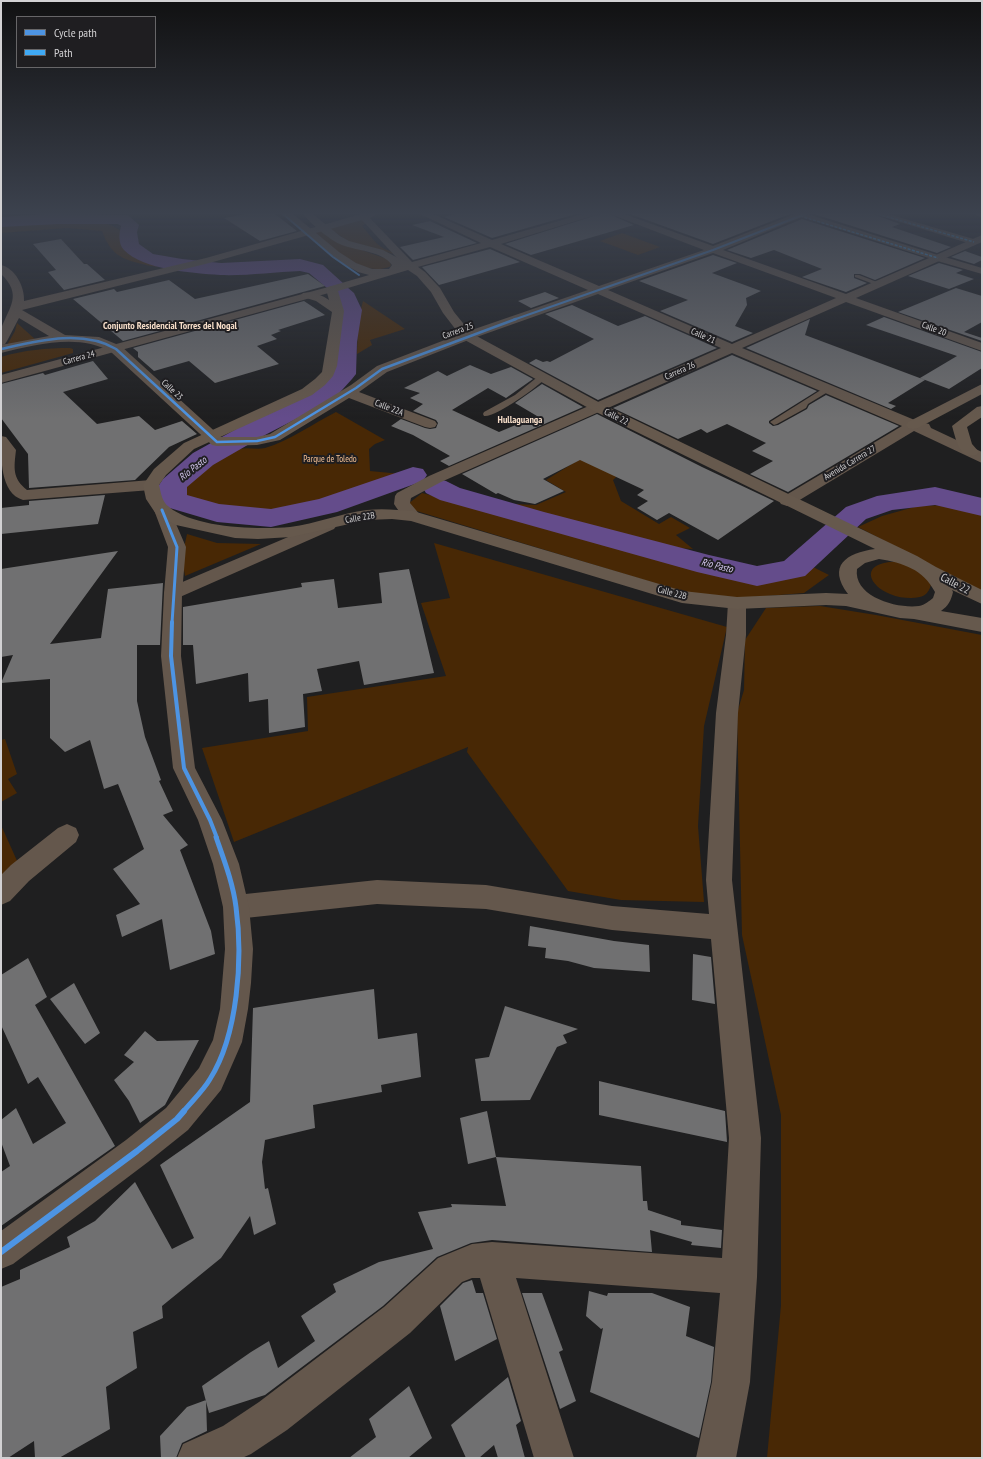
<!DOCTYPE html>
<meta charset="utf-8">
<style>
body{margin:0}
#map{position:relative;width:983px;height:1459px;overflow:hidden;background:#1f1f20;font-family:"PT Sans Narrow",sans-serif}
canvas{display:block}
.frame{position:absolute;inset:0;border:2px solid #d2d1d3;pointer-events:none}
.legend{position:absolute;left:16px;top:16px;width:140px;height:52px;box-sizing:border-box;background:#1f1e21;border:1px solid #676668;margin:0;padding:5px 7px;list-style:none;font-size:12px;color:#d2d1d3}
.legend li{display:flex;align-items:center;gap:8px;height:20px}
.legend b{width:20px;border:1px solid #676668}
</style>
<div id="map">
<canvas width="983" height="1459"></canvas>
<div class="frame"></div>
<ul class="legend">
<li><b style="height:5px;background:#4d94e3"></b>Cycle path</li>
<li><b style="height:5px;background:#3fa9f5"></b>Path</li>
</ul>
</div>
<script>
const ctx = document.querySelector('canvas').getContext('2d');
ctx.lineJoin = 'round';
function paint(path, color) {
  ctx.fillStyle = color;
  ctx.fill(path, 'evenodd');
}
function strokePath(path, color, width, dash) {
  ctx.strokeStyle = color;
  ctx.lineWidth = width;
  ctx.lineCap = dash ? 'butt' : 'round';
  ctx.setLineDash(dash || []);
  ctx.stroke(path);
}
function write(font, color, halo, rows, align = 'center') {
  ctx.font = font + ' "PT Sans Narrow",sans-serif';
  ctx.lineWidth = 4;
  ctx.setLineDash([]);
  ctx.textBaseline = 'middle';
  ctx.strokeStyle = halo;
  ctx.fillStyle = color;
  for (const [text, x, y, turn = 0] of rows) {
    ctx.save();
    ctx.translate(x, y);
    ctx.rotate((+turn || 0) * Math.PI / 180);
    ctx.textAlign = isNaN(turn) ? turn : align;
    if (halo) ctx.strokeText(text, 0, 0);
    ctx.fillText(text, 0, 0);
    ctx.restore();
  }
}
paint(new Path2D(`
 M362 218 367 223 362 226C368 232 373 241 380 246 384 250 391 250 394 254L349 242 329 228Z
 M56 222C77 222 105 217 122 232V242L135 258 172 265C160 268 154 267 142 264 120 259 110 253 102 231L67 228 1 233V226Z
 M323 230 356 248 387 259 390 262 391 266C363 279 335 248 315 233Z
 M622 233 660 247 638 255 600 241Z
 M363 301 405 329 370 340 372 345 357 354 358 321Z
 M17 323 36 340 7 345 15 331Z
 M70 348 73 349V353L1 373V357C24 350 46 348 70 348Z
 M336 412 385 440 375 444 369 449 370 471 401 474 396 479C347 495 289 516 237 512 219 510 201 503 184 497L182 487C198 471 217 454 240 449 248 447 257 450 265 448 289 441 314 423 336 412Z
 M580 459 618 475 613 480 621 501 659 524 671 517 690 528 676 535 693 549 650 546 553 520 515 504 536 505 566 492 546 480Z
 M422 493 708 565 757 576 794 569 803 562 829 575 804 593 741 598 684 592 410 509 408 504Z
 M951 505 982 513V592L858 527 882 516 918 506Z
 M187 534 217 543 261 544 185 576 182 557Z
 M434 543 727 627 704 726 698 826 704 902 621 900 568 891 467 752 468 747 234 842 202 748 308 731 307 697 446 676 421 603 450 598Z
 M889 562H898L920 570 931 584C929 595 922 598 911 598 904 598 897 597 890 594 870 586 860 566 889 562Z
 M820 606 876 615 982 635V1458H767L781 1305V1115L742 935 737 713 744 690 745 640 766 608Z
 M5 739 17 774 8 779 17 793 1 802V740Z
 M1 825 18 863 1 878Z`), '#482805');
paint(new Path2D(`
 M47 214 128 215 139 225 137 232 139 244 153 254 182 259 221 263 300 259 323 265 344 284 343 286 347 287 354 293 362 310 357 342 356 374 352 379 333 400 265 435 213 465 187 487V495L219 504 271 509 319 499 413 467 423 469 427 475 423 481 337 512 271 527 217 522 163 506 158 500 159 485 163 479 193 453 247 423 315 390 332 372 335 342 342 310 338 299 330 291 331 289 327 288 309 273 300 271C274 272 246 276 220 275 193 273 143 270 124 250 118 244 119 233 121 226L118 224H58L1 227V217Z
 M436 478 446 481 460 488 544 512 709 555 757 566 784 561 846 507 877 496 935 487 982 498V516L935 505 892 510 866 519 805 576 757 586 697 572 440 500 426 493 422 487 426 481Z`), '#644c8b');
paint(new Path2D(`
 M246 214H275L297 231 260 241 224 218Z
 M455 214H576L492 238 444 217Z
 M600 214H609L634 225 531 255 505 244Z
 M630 214H790L713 244Z
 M814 214H873L900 224 892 227 951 247 937 253Z
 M802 219 925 258 875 280 860 274H854V278L867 283 846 292 802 277 822 269 774 250 751 258 727 250Z
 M430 221 477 243 413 260 400 247 444 237 412 225Z
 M61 239 84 264H87L105 280 64 290 48 272 56 270 33 244Z
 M490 249 520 262 439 285 422 267Z
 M965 251 982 257V260L974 264 951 257Z
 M713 255 737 263 712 273 761 291 746 298 747 305 735 326 753 333 732 342 660 311 688 300 639 281Z
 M939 263 963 270 956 273 974 279 949 289 908 276Z
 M308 274 325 286 123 341 73 299 114 289 117 292 169 280 195 299Z
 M956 288 982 296V322L964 332 982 338V341L898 312Z
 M545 292 559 298 531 308 518 301Z
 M304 301 325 315 278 330 281 331 271 335 277 339 257 346 279 364 215 383 189 361 154 371 138 357V352L133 348Z
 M572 305 618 326 645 316 717 348 598 400 529 363 536 359 543 362 547 361 550 362 594 339 545 314Z
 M884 317 982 352V368L949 389 920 378 957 356 866 325Z
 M810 319 805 335 925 380 888 403 896 406 891 409 746 348Z
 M732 355 817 391 769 421V423L773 426 778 425 807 409 809 405 826 395 899 426 788 492 750 474 773 461 752 451 766 443 727 424 707 433 701 429 678 439 613 408Z
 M93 361 108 379 63 392 97 424 139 416 155 430 182 421 197 434 169 447 135 480 29 488 28 454 1 418V384L43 373 45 375Z
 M470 365 491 374 511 367 533 379 506 398 488 388 452 410 499 432 537 416 515 403 542 384 583 407 449 466 440 461 450 456 413 435 391 426 401 419 425 428 430 429 436 428 438 423 436 420 413 411 423 404 410 398 420 393 404 388 438 371 447 376Z
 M597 414 702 467 774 501 718 540 669 513 657 520 637 508 648 501 637 495 644 490 580 460 543 479 564 491 535 504 514 500 498 493 496 494 462 474Z
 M105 495 98 524 1 534V508L29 505V501Z
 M118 551 50 644 101 638 108 589 163 583 160 645H137V701L145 737 161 780 159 781 173 811 163 815 188 845 180 850 211 931 215 954 170 970 162 919 122 937 116 915 140 904 113 869 144 849 118 784 104 789 90 740 65 752 50 738V679L1 683 13 655 1 657V569Z
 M409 569 434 673 364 685 359 661 317 669 322 691 303 694 305 727 269 733 268 699 249 702 248 673 196 684 193 645H183V607L302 587 301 583 334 579 338 608 382 603 379 573Z
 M530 926 614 941 649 945 650 972 594 968 568 961 545 958 546 948 528 946Z
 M693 954 711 957 715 1004 692 1000Z
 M28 958 47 997 35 1005 115 1146 1 1226V1172L10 1166 1 1142V1120L16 1108 33 1144 66 1123 38 1077 28 1084 1 1025V975Z
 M74 983 100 1033 85 1044 50 999Z
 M374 989 378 1039 417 1033 421 1077 381 1085 382 1092 313 1105 315 1128 265 1140 262 1162 265 1189 268 1188 276 1224 254 1235 250 1216 221 1258 162 1306 163 1318 133 1332 137 1368 106 1387 110 1429 59 1458H35L34 1441 8 1458H1V1287L20 1279V1270L70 1247 67 1237 95 1221 135 1182 172 1249 194 1238 160 1165 250 1102 253 1008Z
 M505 1006 578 1029 563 1035 567 1043 557 1047 530 1100 481 1101 475 1059 489 1057Z
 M145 1031 157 1041 199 1040 165 1105 140 1123 129 1101 114 1080 134 1062 124 1055Z
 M599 1081 725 1111 727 1142 599 1115Z
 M487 1111 496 1157 468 1164 460 1118Z
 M496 1157 641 1166 643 1201H647L648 1210 681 1221V1225L722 1230 721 1248 691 1245 692 1242 650 1230 652 1252 492 1240 471 1243 437 1257 383 1306 265 1395 209 1413 202 1386 251 1352 269 1341 278 1368 315 1341 301 1316 336 1292 333 1284 379 1262 433 1249 418 1212 452 1207 451 1204 506 1206Z
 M472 1280 476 1293H483L497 1339 455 1361 440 1306 463 1283Z
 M589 1291 607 1296 608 1293H652L690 1307 686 1336 714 1347 711 1382 699 1438 590 1392 603 1328 601 1329 586 1316Z
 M522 1293H542L563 1350 559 1352 576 1401 560 1409Z
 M508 1377 521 1421 516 1425 525 1458H498L494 1445 479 1458H466L451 1425Z
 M409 1386 432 1438 408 1458H349L376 1437 369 1419Z
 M206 1400 207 1431 182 1443 176 1458H161L160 1436 187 1407Z`), '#707071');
paint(new Path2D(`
 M855 275H859L882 284 879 286 855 277Z
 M540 375H543L547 377C539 386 495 418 484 416L483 414 484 412 515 395Z
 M824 388H827L831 390 808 404 806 408 777 424 774 425 770 422Z`), '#64574c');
paint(new Path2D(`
 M793 214H807L941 256 943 258 938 261 935 260Z
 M874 214H888L977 240 978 242 977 244H971Z`), '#64574c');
paint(new Path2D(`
 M361 214H377L370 218 412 262 481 243 420 214H433L492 240 583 214H599L501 244 599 286 704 250 610 214H624L713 246 795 214H809L723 250 846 294 982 235V242L856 298 982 343V351L846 302 742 348 917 421 929 424 931 428 982 452V463L914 431 793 504 787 506 781 504 779 501 781 498 902 426 732 353 441 482 411 498 410 503 421 516 419 520C407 523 400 513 394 504L395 496 397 493 429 476 721 348 598 294 471 339 387 372 359 392 435 421 437 424 435 427 430 428 425 427 349 398 280 440 257 445 217 446 212 445 111 352C79 333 35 345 1 353V345L49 336 19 318 7 341 5 344 1 345C1 340 0 333 1 329 9 307 23 295 1 274V265C15 268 25 287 24 301L206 258ZM362 220 406 268H414L490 247 588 290 463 333 377 366 351 385 270 434 257 437H221L121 346 99 337 65 335 22 310 213 262ZM713 253 836 298 732 344 608 290Z
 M1 436 6 437 16 450C14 468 12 478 27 490L151 480 157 482 159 485 157 488 151 490 23 500C0 493 1 458 1 436Z
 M328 520 334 521 337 525 334 529 180 597 173 599 166 597 164 593 166 589Z
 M737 597 744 599 746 603V635L738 713 732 880 761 1138 757 1277 750 1382 736 1458H696L712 1382 720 1293 516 1278 574 1458H534L480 1278H472L462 1282 410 1333 287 1430 251 1454 242 1458H177L183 1444 223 1426 259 1402 384 1307 438 1258 472 1244 492 1242 722 1258 729 1138 711 939 612 930 486 909 377 904 236 919 227 916 223 907 227 898 236 895 377 880 486 885 612 906 709 914 706 880 716 713 726 635 728 603 730 599Z
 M67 824 76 828 79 835 76 842 29 881 10 901 1 905V875L11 865 58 828Z`), '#64574c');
paint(new Path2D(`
 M975 214H982V218Z
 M938 255 982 268V274L934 260 933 258Z
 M332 286 336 287 338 289 336 291 1 383V375Z
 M162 505 168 506 170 510 186 547 182 593 181 656 195 768 222 820 239 864 249 907 253 949 251 983 248 1009 242 1042 221 1090 188 1130 148 1162 13 1264 1 1269V1231L126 1140 166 1108 199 1068 213 1040 220 1009 225 949 223 907 213 864 198 820 173 768 161 656 164 593 168 547 154 510 156 506Z`), '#64574c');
paint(new Path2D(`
 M283 214H293L339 252 356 263 372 269H389L392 265C382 251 357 251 342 245 331 241 311 224 303 214H313L340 236 349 241 383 250 398 258 414 264 425 272 440 288 454 312 471 333 604 405 917 556 936 567 982 590V604L952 590 953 592C951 601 948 606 941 611L982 618V632L914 619 900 618 846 606 826 605 737 609 682 603 411 521 392 519 367 520 291 537 258 539 235 538 176 525 156 514 146 499 143 485 154 469 184 443 302 389 315 379 322 372 332 312 316 301 303 297 301 295 303 293C311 291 322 295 329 300L326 289 328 287 369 275 358 272 340 262ZM408 270 417 276 431 292 443 313 463 339 594 411 875 549C846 553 827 566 848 594L826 593 737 597 683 591 413 511C398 510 383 508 367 510 341 513 316 524 290 527 257 530 195 528 169 507 162 502 161 493 159 485L166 475 194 449 312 395 325 385 333 376 337 366 344 311 338 291ZM879 559C903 563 923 569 935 592L933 598C929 601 925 605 919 606 898 609 853 597 857 569L865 563Z
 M982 384V394L918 428 913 429 908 428 906 425 908 422Z
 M982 406V417L967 427 972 444 979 452 976 455C959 460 956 439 952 426L977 407Z`), '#66594d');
strokePath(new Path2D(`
 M878 214 974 242
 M800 216 938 258`), '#3fa9f5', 1.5, [3, 1.5]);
strokePath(new Path2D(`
 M283 214 333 257 359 275
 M513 320 713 250 805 214`), '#4d94e3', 2);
strokePath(new Path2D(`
 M1 349C37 341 82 329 116 349L217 442 257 441 275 437 356 388 382 369 516 319`), '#4d94e3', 2.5);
strokePath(new Path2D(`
 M162 510 177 547 172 623`), '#4d94e3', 3);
strokePath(new Path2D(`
 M172 622 171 656 184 768 210 820 217 838`), '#4d94e3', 4);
strokePath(new Path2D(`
 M183 1112C192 1101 203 1091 210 1079 238 1035 243 958 236 907 233 883 224 860 216 837`), '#4d94e3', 5);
strokePath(new Path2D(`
 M1 1252 137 1151 177 1119 184 1111`), '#4d94e3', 6);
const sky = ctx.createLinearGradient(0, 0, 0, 419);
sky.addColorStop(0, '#111112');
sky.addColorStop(0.51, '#3c424e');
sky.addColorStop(1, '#3c424e00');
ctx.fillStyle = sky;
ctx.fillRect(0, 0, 983, 419);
write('9px', '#d2d1d3', '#1f1e21', [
 ["Calle 20",934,329,20],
 ["Carrera 25",458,331,-20],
 ["Calle 21",703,336,24],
 ["Carrera 24",79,358,-15],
 ["Carrera 26",680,371,-24],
 ["Calle 23",172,390,43],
 ["Calle 22A",389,408,21],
 ["Calle 22",616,417,26],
 ["Avenida Carrera 27",850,463,-31],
 ["Calle 22B",360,518,-10],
 ["Calle 22B",672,593,15]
]);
write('9px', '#f4c093', '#1f1e21', [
 ["Parque de Toledo",330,459]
]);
write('bold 10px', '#f6ddc8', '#1f1e21', [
 ["Conjunto Residencial Torres del Nogal",170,326],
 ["Hullaguanga",520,420]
]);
write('italic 10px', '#d6c9f0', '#1f1e21', [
 ["Río Pasto",193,469,-38],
 ["Río Pasto",717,566,14]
]);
write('11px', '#d2d1d3', '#1f1e21', [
 ["Calle 22",955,584,28]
]);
</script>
